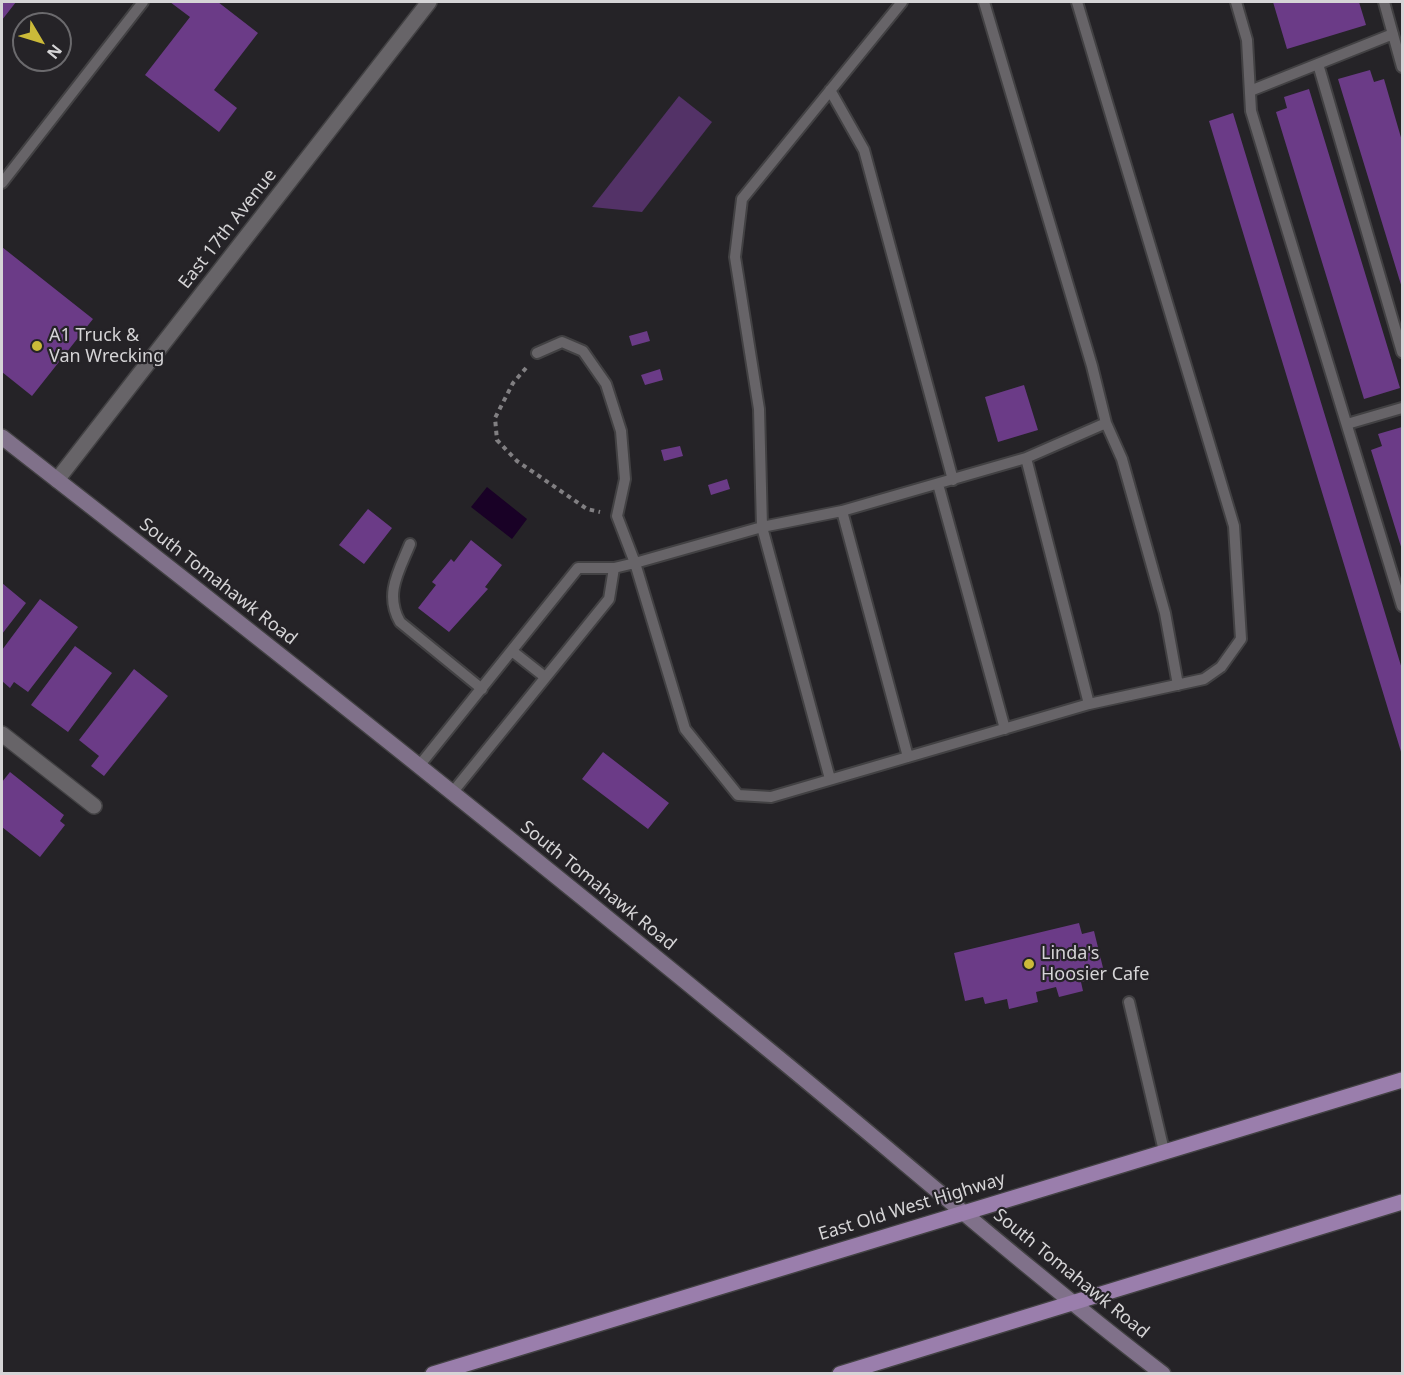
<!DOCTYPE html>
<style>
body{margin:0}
#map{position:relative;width:1404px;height:1375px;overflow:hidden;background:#252327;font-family:"Noto Sans",sans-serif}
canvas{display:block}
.frame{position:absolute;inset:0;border:3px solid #d5d4d6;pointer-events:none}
.north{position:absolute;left:12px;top:12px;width:60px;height:60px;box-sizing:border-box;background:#252327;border:2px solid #6b6a6d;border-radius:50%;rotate:128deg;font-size:16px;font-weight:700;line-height:24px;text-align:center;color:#d5d4d6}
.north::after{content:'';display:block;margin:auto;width:21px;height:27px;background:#cbba39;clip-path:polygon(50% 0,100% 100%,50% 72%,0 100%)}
</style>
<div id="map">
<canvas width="1404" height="1375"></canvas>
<div class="frame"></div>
<div class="north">N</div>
</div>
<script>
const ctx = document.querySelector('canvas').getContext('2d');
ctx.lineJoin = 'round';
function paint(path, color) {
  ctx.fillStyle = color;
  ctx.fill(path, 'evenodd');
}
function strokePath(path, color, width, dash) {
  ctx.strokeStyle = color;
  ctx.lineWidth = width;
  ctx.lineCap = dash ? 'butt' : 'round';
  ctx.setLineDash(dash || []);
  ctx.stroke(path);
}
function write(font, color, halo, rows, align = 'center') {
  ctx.font = font + ' "Noto Sans",sans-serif';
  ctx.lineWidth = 4.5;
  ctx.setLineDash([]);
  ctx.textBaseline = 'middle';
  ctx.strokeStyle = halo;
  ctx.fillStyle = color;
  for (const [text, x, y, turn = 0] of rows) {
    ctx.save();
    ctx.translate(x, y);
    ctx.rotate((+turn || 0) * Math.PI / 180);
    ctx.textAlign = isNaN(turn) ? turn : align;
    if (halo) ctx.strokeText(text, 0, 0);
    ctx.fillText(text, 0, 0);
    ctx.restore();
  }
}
paint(new Path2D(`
 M679 96 712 122 642 212 592 207Z`), '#533267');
paint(new Path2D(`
 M487 487 527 519 512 539 471 507Z`), '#190126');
paint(new Path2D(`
 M2 2H16L2 20Z
 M170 2H218L258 33 214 90 237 108 219 132 145 75 190 17Z
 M1273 2H1359L1366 25 1287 49Z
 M1370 70 1374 82 1384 79 1402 141V288L1338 79Z
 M1309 89 1400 388 1364 399 1276 112 1287 108 1284 97Z
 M1233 113 1402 669V755L1209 121Z
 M2 247 93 319 32 396 2 372Z
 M647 331 650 341 632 346 629 336Z
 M660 369 663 380 645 385 641 375Z
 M1024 385 1038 430 998 442 985 397Z
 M1402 427V550L1371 450 1382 446 1378 434Z
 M680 446 683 456 664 461 661 450Z
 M727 479 730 489 711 495 708 485Z
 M368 509 392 528 364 564 339 545Z
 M471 540 502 565 485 587 488 589 449 632 418 608 436 585 432 582 451 559 454 562Z
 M2 583 26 603 2 634Z
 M40 599 78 627 28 692 14 682 10 688 2 681V650Z
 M75 646 112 673 68 732 31 705Z
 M134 669 168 696 104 776 91 766 99 756 79 740Z
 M603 752 669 803 648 829 582 779Z
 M10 772 64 815 60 821 65 825 40 857 2 827V782Z
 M1079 923 1082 934 1094 931 1105 976 1081 982 1083 991 1059 997 1056 987 1036 992 1038 1002 1009 1009 1007 999 985 1004 983 997 965 1001 954 953Z`), '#6b3b87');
const lane = new Path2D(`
 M984 2 1092 366 1106 423 1122 459 1165 613 1178 685
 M1236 2 1247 40 1251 111 1402 606
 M1384 2 1402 67
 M1318 64 1402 352
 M830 90 864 150 953 480
 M1250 91 1393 34
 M2 183 143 2
 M537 353 562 342 583 351 606 384 621 431 625 479 617 516 635 563 685 729 738 795 771 797 1089 704 1204 679 1221 667 1241 639 1234 526 1077 2
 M1347 424 1402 408
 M1026 458 1089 704
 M938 484 1005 729
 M842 511 908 757
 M410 544C399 571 384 594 400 622L482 689
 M512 651 545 677
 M419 766 578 568H614L635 563 762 527 842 511 1026 458 1106 423
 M830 779 762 527 759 409 735 257 742 199 902 2
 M452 793 609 599 614 568
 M1129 1002 1164 1151`);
const street = new Path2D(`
 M57 480 429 2
 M2 734 94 806`);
const secondary = new Path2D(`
 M2 437C262 639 520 845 775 1055 904 1161 1030 1272 1163 1374`);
const primary = new Path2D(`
 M433 1374 1402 1080
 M840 1374 1402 1202`);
strokePath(lane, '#424143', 14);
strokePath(street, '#424143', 18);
strokePath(secondary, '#424143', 18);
strokePath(primary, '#424143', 18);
strokePath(new Path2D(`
 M526 368 513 383 495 418 497 440 517 461 587 509 600 512`), '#817f82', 4, [4.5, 4.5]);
strokePath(lane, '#676468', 10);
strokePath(street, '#676468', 15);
strokePath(secondary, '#80718a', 15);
strokePath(primary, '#9a7eac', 15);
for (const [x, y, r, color] of [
 [37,346,6,"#cbba39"],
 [1029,964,6,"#cbba39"]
]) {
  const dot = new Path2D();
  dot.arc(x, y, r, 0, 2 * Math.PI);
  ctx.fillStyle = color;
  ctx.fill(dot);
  strokePath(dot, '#252327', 2);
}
write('18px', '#d5d4d6', '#252327', [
 ["East 17th Avenue",228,229,-52],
 ["South Tomahawk Road",218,582,38],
 ["South Tomahawk Road",598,886,39],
 ["East Old West Highway",912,1207,-17],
 ["South Tomahawk Road",1071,1274,39]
]);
write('18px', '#d5d4d6', '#252327', [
 ["A1 Truck &",49,336],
 ["Van Wrecking",49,357],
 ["Linda's",1041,954],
 ["Hoosier Cafe",1041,975]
], 'left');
</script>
